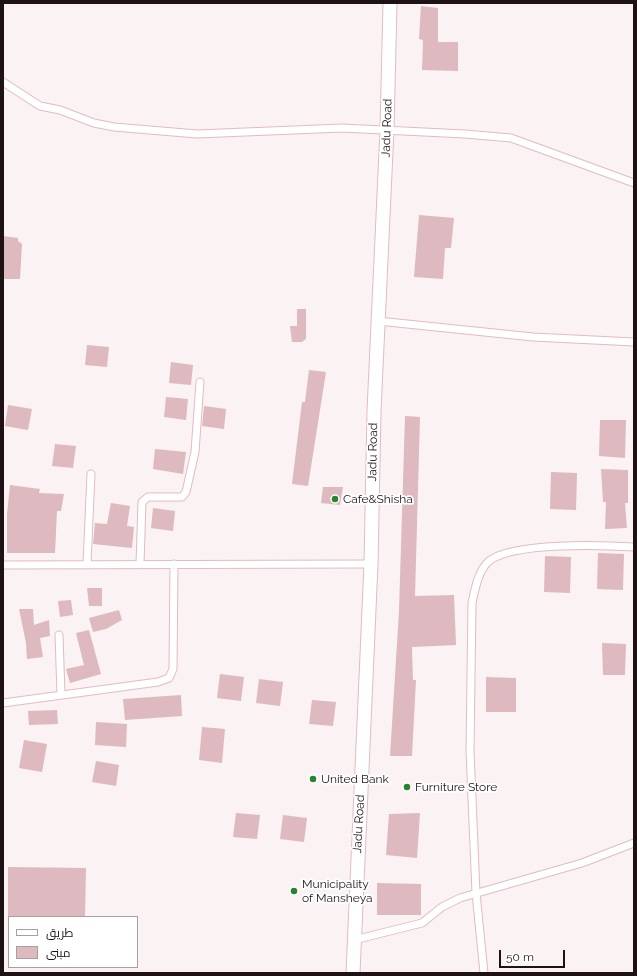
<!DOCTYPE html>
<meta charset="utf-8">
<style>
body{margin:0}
#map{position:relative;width:637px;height:976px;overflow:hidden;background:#faf2f3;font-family:Raleway,Cairo,sans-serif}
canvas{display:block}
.frame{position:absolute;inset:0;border:4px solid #1f1215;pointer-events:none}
.legend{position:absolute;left:8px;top:916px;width:130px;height:52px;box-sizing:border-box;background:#fff;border:1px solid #a5a0a1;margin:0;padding:5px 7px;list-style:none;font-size:12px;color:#1f1215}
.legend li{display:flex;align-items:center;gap:8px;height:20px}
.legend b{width:20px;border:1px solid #a5a0a1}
.scale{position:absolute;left:499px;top:950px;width:66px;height:18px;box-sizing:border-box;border:2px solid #1f1215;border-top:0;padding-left:5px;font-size:12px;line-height:14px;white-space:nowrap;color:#1f1215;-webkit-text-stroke:3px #fff;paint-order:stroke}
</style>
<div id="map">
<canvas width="637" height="976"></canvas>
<div class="frame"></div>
<ul class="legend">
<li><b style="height:5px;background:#fff"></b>طريق</li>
<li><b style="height:11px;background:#deb9bf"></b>مبنى</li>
</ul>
<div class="scale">50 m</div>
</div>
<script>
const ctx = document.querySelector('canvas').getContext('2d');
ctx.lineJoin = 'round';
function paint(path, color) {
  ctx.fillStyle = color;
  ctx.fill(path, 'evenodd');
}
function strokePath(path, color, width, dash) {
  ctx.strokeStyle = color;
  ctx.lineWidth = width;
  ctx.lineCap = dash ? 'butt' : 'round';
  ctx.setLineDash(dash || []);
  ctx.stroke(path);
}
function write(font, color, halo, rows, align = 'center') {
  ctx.font = font + ' Raleway,sans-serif';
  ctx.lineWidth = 3.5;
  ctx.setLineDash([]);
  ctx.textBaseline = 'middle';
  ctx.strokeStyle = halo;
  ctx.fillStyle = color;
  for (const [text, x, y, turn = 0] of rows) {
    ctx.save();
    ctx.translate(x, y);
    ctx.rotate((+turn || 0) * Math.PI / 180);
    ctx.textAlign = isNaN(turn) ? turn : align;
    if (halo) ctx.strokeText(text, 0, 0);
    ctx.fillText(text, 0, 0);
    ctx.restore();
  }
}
paint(new Path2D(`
 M421 6 438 8V42H458V71L422 70 423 40 419 39Z
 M419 215 454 218 451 248H445L443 279 414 277Z
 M3 236 18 238V241L22 244 20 279H3Z
 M297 309H306V339L302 342H292L290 326H297Z
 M87 345 109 347 107 367 85 365Z
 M171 362 193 365 191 385 169 383Z
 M309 370 326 372 308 486 292 484 302 402H305Z
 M166 397 188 399 186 420 164 417Z
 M8 405 32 409 28 430 5 426Z
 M204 406 226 409 224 429 202 426Z
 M405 416 420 417 415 596 454 595 456 645 412 647 413 680H416L412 756H390L399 611Z
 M600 420H626L625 458 599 456Z
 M55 444 76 446 73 468 52 466Z
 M155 449 186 452 183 474 153 469Z
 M601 469 628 470V503H625L627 528 605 529 606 502H603Z
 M551 472 577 473 576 510 550 509Z
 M10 485 40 489 39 493 64 494 61 511H57L55 553H7V514Z
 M323 487H343L340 505 321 503Z
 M111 503 130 506 127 526 134 527 132 548 93 544 95 523 107 524Z
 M153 508 175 511 173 531 151 528Z
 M598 553 624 554 623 590 597 589Z
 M545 556 571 557 570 593 544 592Z
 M87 588H102V606H89Z
 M71 600 73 615 60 617 58 601Z
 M19 609H33L34 625 49 620 50 636 40 638 43 657 27 659 26 643Z
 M119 610 122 620 106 629 93 632 89 618Z
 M89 630 101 674 70 683 66 669 84 665 76 633Z
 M602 643 626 644 625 675H603Z
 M220 674 244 677 241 701 217 698Z
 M486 677 516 678V712H486Z
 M259 679 283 682 280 706 256 703Z
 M181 695 182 716 125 720 123 699Z
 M312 700 336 702 333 726 309 724Z
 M57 710 58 724 29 725 28 711Z
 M96 722 127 724 126 747 95 745Z
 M202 727 225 729 222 763 199 760Z
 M24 740 47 744 42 772 19 768Z
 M96 761 119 765 116 786 92 782Z
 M236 813 260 815 257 839 233 837Z
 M420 813 417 858 386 855 389 814Z
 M283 815 307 818 304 842 280 839Z
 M8 867 86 868 85 917H8Z
 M377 883 421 884V915H377Z`), '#deb9bf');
const street = new Path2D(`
 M3 82 40 106 60 110 94 123 114 127 197 134 342 128 465 134 511 138 634 183
 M378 321 533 337 634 342
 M87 564 91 474
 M140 564 142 502 148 497H182L186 492 195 452 200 382
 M3 565 371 564
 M59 635 61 695
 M3 703 158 682 169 678 173 669 174 564
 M354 940 422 923 442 907 460 898 582 863 634 843
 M484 973 476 893 470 751 472 603C475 589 478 571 489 561 513 542 603 545 634 547`);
const highway = new Path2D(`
 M353 973 371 564 374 411 387 130 390 3`);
strokePath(street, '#e1bcc2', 9);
strokePath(highway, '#e1bcc2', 15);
strokePath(street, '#fff', 7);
strokePath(highway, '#fff', 13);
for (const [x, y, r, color] of [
 [335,499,4,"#288231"],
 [313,779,4,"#288231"],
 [407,787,4,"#288231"],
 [294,891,4,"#288231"]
]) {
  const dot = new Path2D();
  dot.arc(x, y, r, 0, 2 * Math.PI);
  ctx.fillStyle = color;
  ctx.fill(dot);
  strokePath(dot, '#fff', 1.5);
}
write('12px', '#1f1215', '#fff', [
 ["Jadu Road",387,128,-88],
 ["Jadu Road",373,452,-89],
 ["Jadu Road",359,824,-87]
]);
write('12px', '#1f1215', '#fff', [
 ["Cafe&Shisha",343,499],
 ["United Bank",321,779],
 ["Furniture Store",415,787],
 ["Municipality",302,884],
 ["of Mansheya",302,898]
], 'left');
</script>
